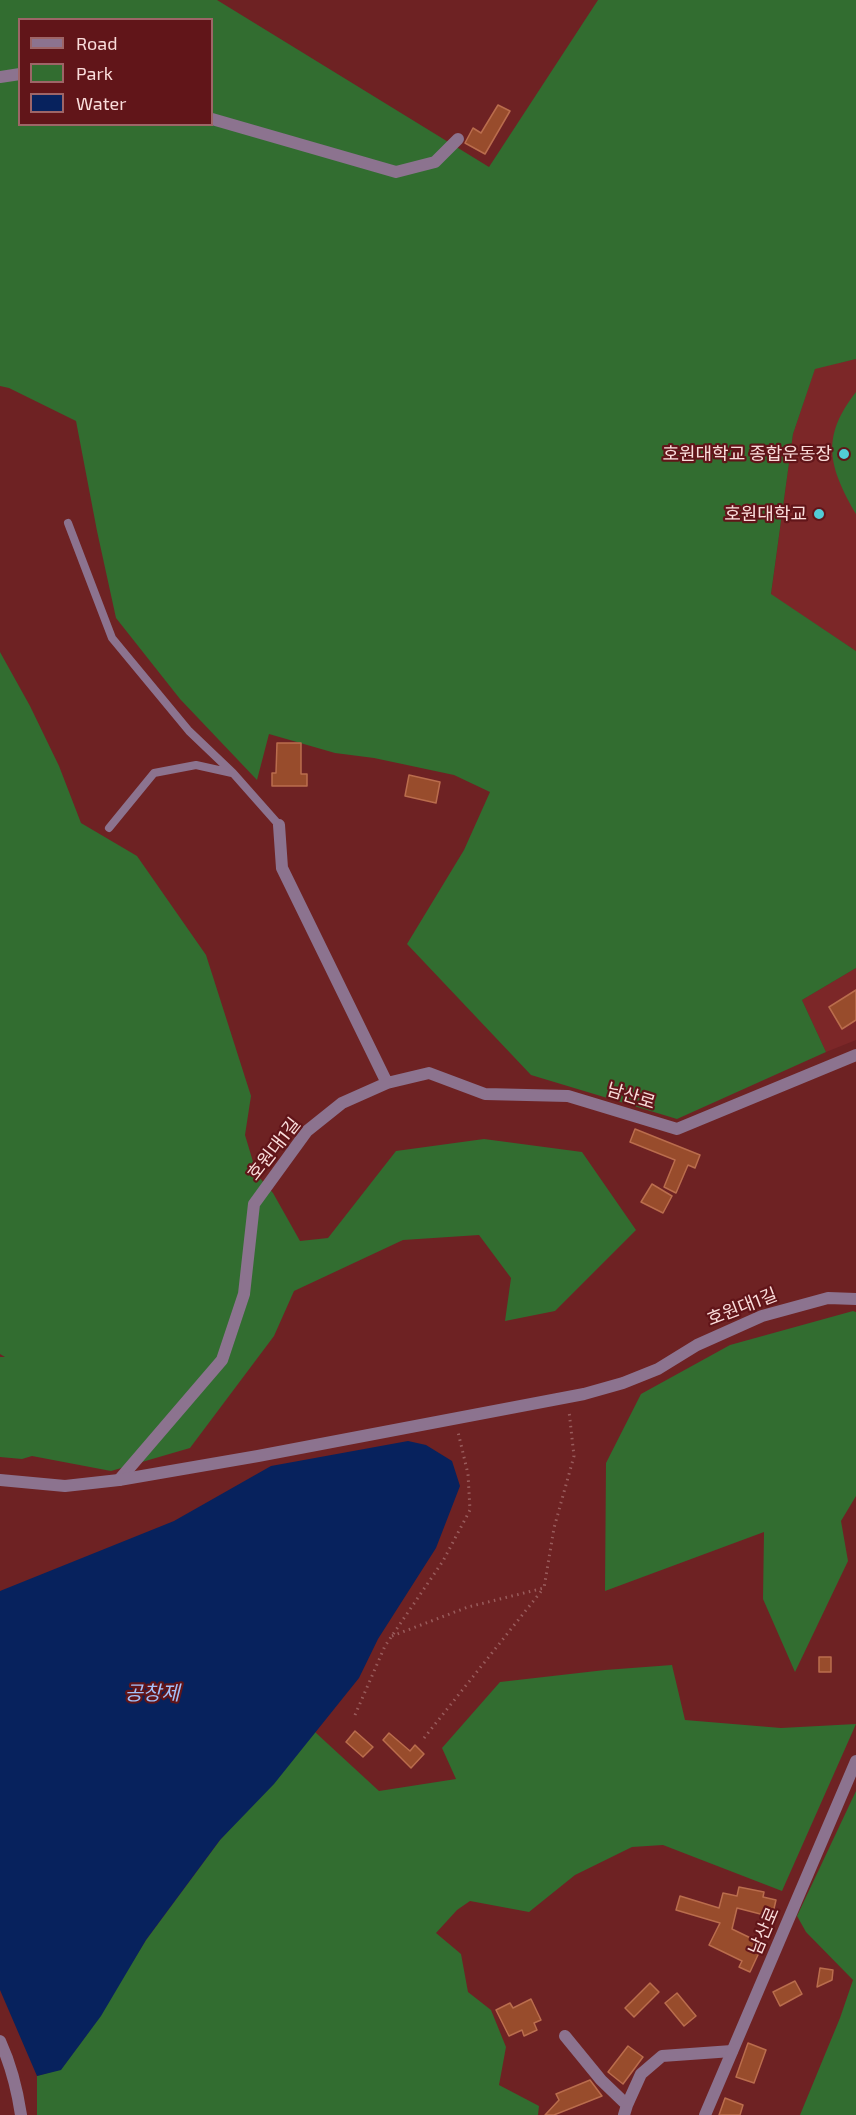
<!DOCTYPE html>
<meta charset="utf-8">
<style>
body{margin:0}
#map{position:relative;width:856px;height:2115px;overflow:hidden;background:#6e2223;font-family:"Exo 2",sans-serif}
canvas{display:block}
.legend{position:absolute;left:18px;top:18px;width:195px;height:108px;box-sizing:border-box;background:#611519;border:2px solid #9e6567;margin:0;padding:8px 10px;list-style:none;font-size:18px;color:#fadddb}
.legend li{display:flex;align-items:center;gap:12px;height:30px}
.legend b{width:30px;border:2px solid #9e6567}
</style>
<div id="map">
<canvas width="856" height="2115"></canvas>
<ul class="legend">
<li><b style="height:8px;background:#8c738f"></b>Road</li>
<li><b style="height:16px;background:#326d30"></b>Park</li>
<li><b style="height:16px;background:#07225d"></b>Water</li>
</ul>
</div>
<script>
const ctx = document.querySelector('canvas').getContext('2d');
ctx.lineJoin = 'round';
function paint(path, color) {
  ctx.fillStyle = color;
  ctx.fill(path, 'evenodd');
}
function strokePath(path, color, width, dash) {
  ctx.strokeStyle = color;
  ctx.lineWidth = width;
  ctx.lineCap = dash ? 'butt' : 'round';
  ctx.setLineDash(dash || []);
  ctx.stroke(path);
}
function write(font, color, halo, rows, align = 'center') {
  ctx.font = font + ' "Exo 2","Noto Sans KR",sans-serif';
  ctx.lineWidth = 4.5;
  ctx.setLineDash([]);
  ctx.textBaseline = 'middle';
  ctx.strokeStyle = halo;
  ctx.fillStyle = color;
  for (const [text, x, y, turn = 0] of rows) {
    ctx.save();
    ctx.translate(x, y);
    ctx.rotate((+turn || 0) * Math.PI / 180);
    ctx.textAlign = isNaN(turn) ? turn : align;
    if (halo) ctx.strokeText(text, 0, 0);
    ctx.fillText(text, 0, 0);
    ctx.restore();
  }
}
paint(new Path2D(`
 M856 359V651L771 595 793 434 815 368Z
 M856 968V1040L826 1052 802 1000Z`), '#7c2728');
paint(new Path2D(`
 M0 0H217L489 167 598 0H856V359L815 369 793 434 771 594 856 651V968L802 1000 826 1052 677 1119 531 1075 407 944 464 850 490 792 454 775 374 758 335 753 269 734 257 780 180 699 116 618 97 531 76 421 9 388 0 386ZM20 20H212V124H20Z
 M856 392V514C829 467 820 438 856 392Z
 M0 652 30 706 59 766 81 823 137 856 206 955 251 1096 245 1135 257 1175 273 1193 300 1241 328 1238 396 1151 484 1139 582 1152 636 1230 555 1311 505 1321 511 1278 479 1235 403 1240 294 1291 274 1336 190 1448 111 1471 32 1456 22 1459 0 1457V1357H5L0 1354Z
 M853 1311 856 1312V1496L841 1521 848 1561 795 1672 763 1599 764 1532 605 1591 606 1463 641 1394 730 1345Z
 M672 1665 685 1720 781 1728 856 1724 782 1891 663 1845 632 1847 575 1875 529 1912 470 1901 457 1910 436 1933 461 1954 468 1992 491 2010 506 2047 499 2085 539 2106 538 2115H37V2076L61 2069 85 2037 146 1940 220 1840 315 1732 379 1791 456 1779 442 1748 500 1682 605 1670Z
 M856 1791V2115H800L840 2018 853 1980 806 1932 797 1916Z`), '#326d30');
paint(new Path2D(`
 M408 1441 426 1445 452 1461 460 1486 436 1548 378 1639 359 1678 274 1784 220 1840 146 1940 101 2016 61 2070 37 2076 0 1990V1591L174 1521 271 1466Z`), '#07225d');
const building = new Path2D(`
 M498 105 510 111 485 154 465 143 473 128 481 133Z
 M277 743H301V774H307V786H272V773H276Z
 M409 775 440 782 436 803 405 796Z
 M856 990V1020L842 1029 829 1007Z
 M635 1129 700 1155 695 1168 688 1165 676 1193 664 1187 675 1160 630 1142Z
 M652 1184 672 1196 663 1213 641 1202Z
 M819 1657H831V1672H819Z
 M355 1731 373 1747 363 1757 346 1742Z
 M389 1733 410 1751 415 1745 424 1754 411 1768 383 1740Z
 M739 1887 764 1892 763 1897 776 1900 772 1917 737 1908 732 1929 763 1944 750 1972 739 1967 742 1961 709 1945 720 1923 676 1910 680 1896 719 1908 723 1893 737 1896Z
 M820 1968 833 1970 832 1980 817 1987Z
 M795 1981 802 1994 780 2006 773 1992Z
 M650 1983 659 1992 634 2017 625 2008Z
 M677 1993 696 2016 684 2026 665 2003Z
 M531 1999 541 2020 534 2023 537 2030 524 2036 522 2030 509 2036 496 2010 510 2003 513 2008Z
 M748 2043 766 2050 754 2083 736 2077Z
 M628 2046 643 2057 623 2084 608 2072Z
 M590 2080 602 2096 554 2115H545L559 2100 556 2094Z
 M725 2098 743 2105 740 2115H719Z`);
paint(building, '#984c2c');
strokePath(building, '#ba6d4d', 1.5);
strokePath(new Path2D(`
 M392 1636 468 1607 544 1588 554 1528 574 1456 569 1411
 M355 1715 385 1646 443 1561 470 1510 468 1474 458 1432
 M424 1738 543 1589`), '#995c5c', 3, [1.5, 4.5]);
strokePath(new Path2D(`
 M68 523 112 638 189 731 233 773 279 825
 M109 828 154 773 196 765 232 773`), '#8c738f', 8);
strokePath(new Path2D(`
 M0 77 20 74
 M212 119 396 172 435 162 458 139
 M279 825 282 868 387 1083
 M119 1480 222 1360 244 1294 254 1204 307 1131 342 1103 387 1083 429 1073 485 1094 568 1096 677 1129 856 1055
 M565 2036 601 2080 627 2105
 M0 2041C11 2065 17 2088 21 2115
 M624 2115 627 2105 641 2074 662 2056 732 2051`), '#8c738f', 12);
strokePath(new Path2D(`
 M0 1480 65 1486 119 1480 258 1456 584 1394 623 1383 658 1369 697 1345 762 1316 828 1298 856 1299
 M705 2115 856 1761`), '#8c738f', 12);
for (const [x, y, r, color] of [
 [844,454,6,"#52ccd6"],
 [819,514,6,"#52ccd6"]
]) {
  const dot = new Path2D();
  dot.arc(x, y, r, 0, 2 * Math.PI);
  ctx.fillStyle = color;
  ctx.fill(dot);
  strokePath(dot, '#611519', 2);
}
write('18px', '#fadddb', '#611519', [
 ["호원대학교 종합운동장",832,454],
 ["호원대학교",807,514]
], 'right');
write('18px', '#fadddb', '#611519', [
 ["남산로",631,1096,17],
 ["호원대1길",274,1149,-52],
 ["호원대1길",742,1307,-21],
 ["남산로",764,1931,-67]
]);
write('italic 20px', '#a4c1f9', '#611519', [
 ["공창제",152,1693]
]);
</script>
